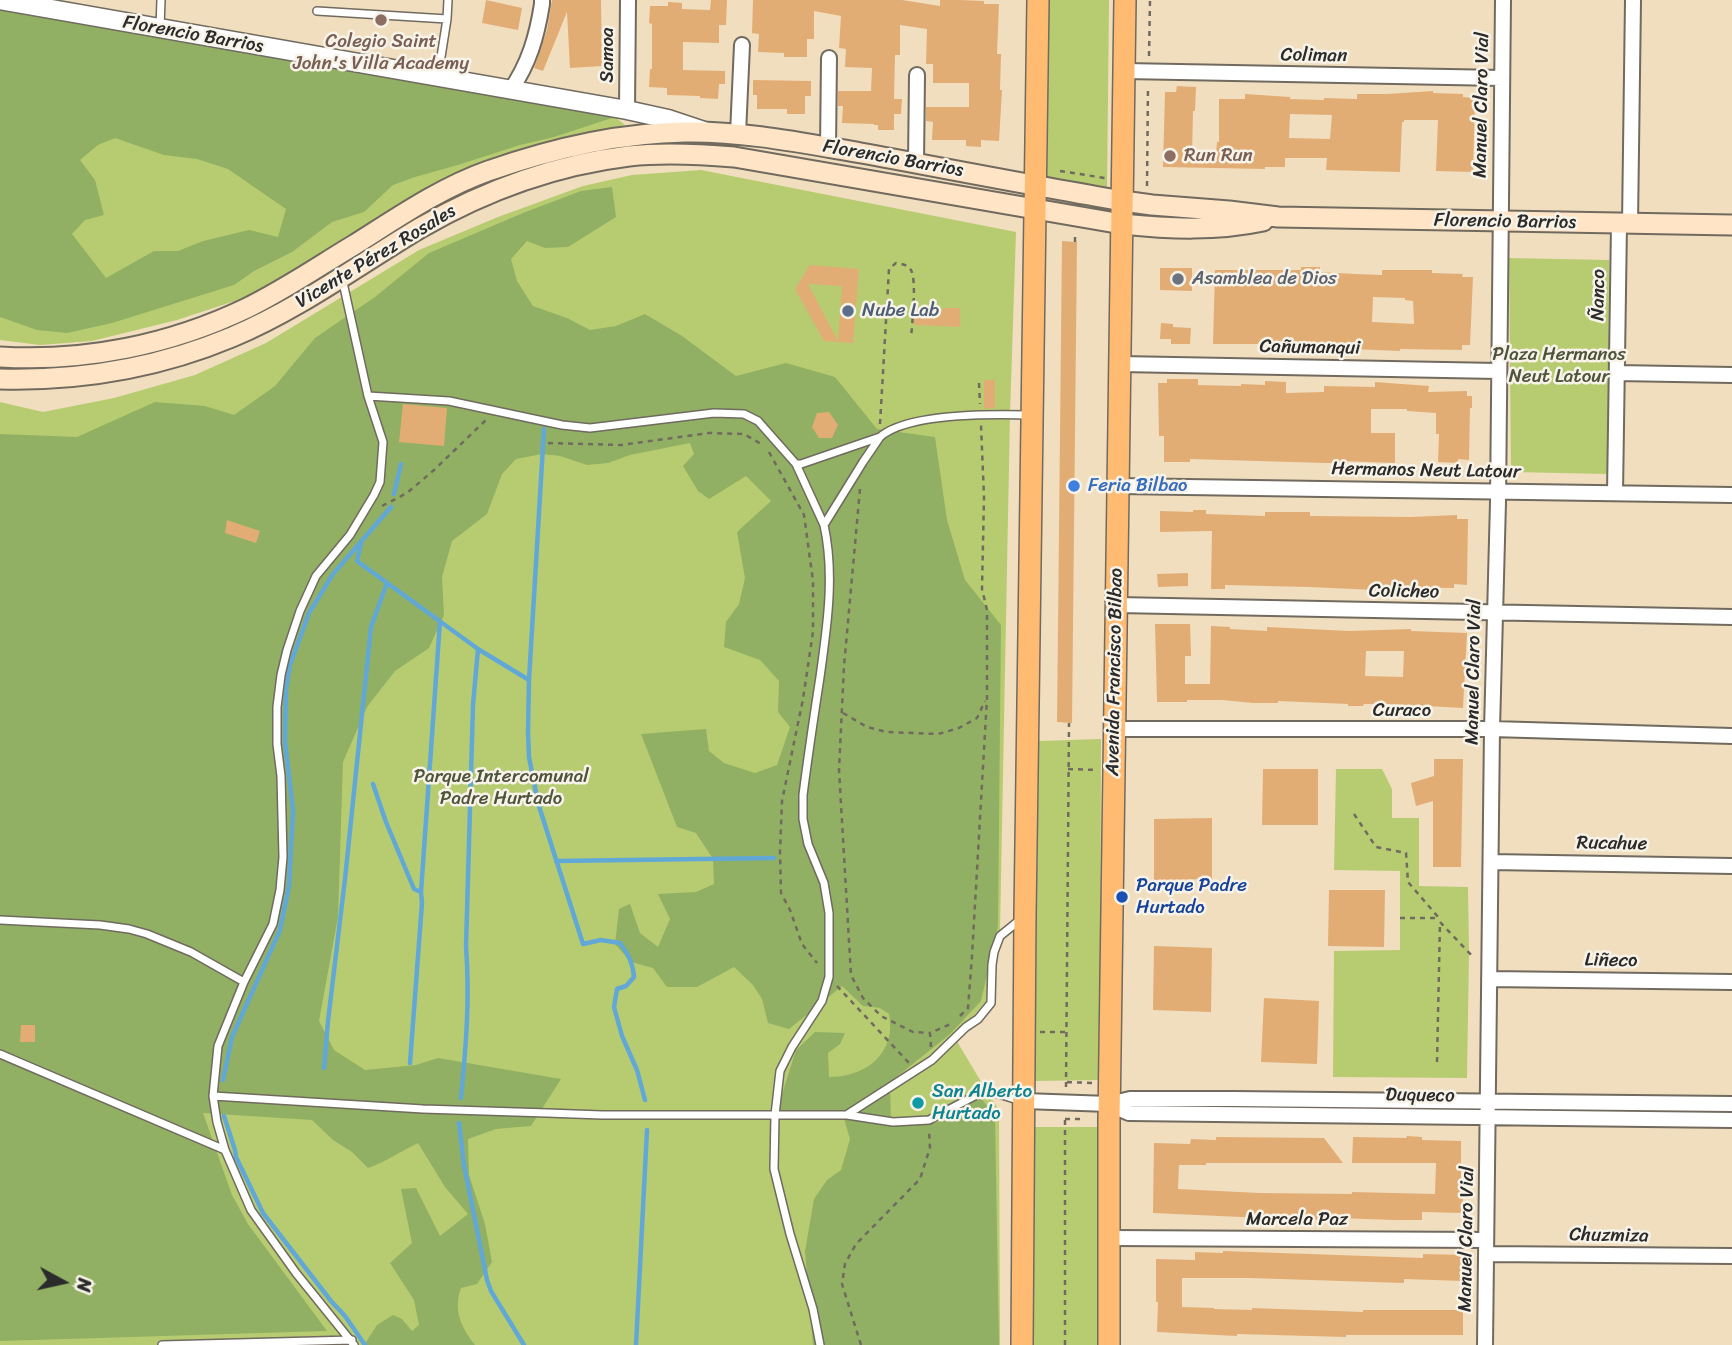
<!DOCTYPE html>
<meta charset="utf-8">
<style>
body{margin:0}
#map{position:relative;width:1732px;height:1345px;overflow:hidden;background:#f1debf;font-family:Sriracha,sans-serif}
canvas{display:block}
.north{position:absolute;left:28px;top:1247px;width:70px;height:70px;-webkit-text-stroke:5px #f7f3e8;paint-order:stroke;rotate:98deg;font-size:19px;font-weight:700;line-height:28px;text-align:center;color:#2b2b2b}
.north::after{content:'';display:block;margin:auto;width:24px;height:32px;background:#2b2b2b;clip-path:polygon(50% 0,100% 100%,50% 72%,0 100%)}
</style>
<div id="map">
<canvas width="1732" height="1345"></canvas>
<div class="north">N</div>
</div>
<script>
const ctx = document.querySelector('canvas').getContext('2d');
ctx.lineJoin = 'round';
function paint(path, color) {
  ctx.fillStyle = color;
  ctx.fill(path, 'evenodd');
}
function strokePath(path, color, width, dash) {
  ctx.strokeStyle = color;
  ctx.lineWidth = width;
  ctx.lineCap = dash ? 'butt' : 'round';
  ctx.setLineDash(dash || []);
  ctx.stroke(path);
}
function write(font, color, halo, rows, align = 'center') {
  ctx.font = font + ' Sriracha,sans-serif';
  ctx.lineWidth = 5;
  ctx.setLineDash([]);
  ctx.textBaseline = 'middle';
  ctx.strokeStyle = halo;
  ctx.fillStyle = color;
  for (const [text, x, y, turn = 0] of rows) {
    ctx.save();
    ctx.translate(x, y);
    ctx.rotate((+turn || 0) * Math.PI / 180);
    ctx.textAlign = isNaN(turn) ? turn : align;
    if (halo) ctx.strokeText(text, 0, 0);
    ctx.fillText(text, 0, 0);
    ctx.restore();
  }
}
paint(new Path2D(`
 M1048 0H1109L1107 192 1047 181Z
 M0 6 615 117 625 125 572 137 402 203 250 296 177 320 92 341 40 345 0 340Z
 M701 170 1016 232 1010 414 1000 930 994 938 986 1001 955 1038 986 1090 999 1110 1000 1345H0V402L43 412 114 398 195 375 266 343 419 250 498 217 583 186 632 175Z
 M1509 258 1609 260 1608 474 1511 472Z
 M1101 739 1100 1080 1034 1081 1039 741Z
 M1336 769H1382L1392 789V818H1419V886L1468 887 1469 952 1467 1078 1333 1077 1334 951 1400 950V871L1334 870Z
 M1032 1127H1099L1098 1345H1031Z`), '#b7cc71');
paint(new Path2D(`
 M0 10 615 117 554 137 520 145 458 165 415 177 393 185 364 212 332 222 292 252 254 271 234 285 112 323 67 333 37 330 0 317ZM115 138 164 155 197 159 228 169 286 209 278 237 249 230 203 241 178 251H154L106 278 72 234 85 220 104 215 95 180 80 160 98 145Z
 M612 187 616 217 568 247 545 248 527 241 511 259 517 281 533 306 567 318 590 330 616 326 645 314 682 336 736 376 786 363 835 377 877 429 935 437 947 520 965 580 1001 625 998 926 981 1001 949 1035 890 1082 891 1126 938 1122 981 1098 995 1116 999 1345H813L805 1251 814 1199 827 1180 841 1170 850 1139 842 1112 777 1110 796 1050 815 1032 845 1033 840 1044 828 1053 829 1077C855 1077 882 1065 889 1037 891 1030 890 1021 889 1014L880 1008 863 1006 842 986 789 1029 768 1023 762 999 753 985 734 967 697 987H667L653 968 631 962 615 944 619 909 630 904 640 933 658 947 670 919 658 894 696 892 714 884 713 859 696 833 677 827 641 734 706 729 709 751 724 763 755 773 777 765 790 727 778 712 779 681 760 660 724 647 726 622 739 604 745 578 737 532 771 501 746 476 709 499 698 491 683 466 694 454 690 443 630 455 608 463 587 465 560 456 542 454 516 459 502 474 487 514 452 541 442 577 444 615 429 648 395 671 367 707 343 762 338 917 319 1021 334 1050 365 1070 416 1065 438 1058 561 1079 531 1126 496 1129 468 1139 469 1175 485 1224 492 1262 477 1284 461 1288C453 1310 461 1327 475 1345H364L377 1325 393 1315 402 1319 412 1331 419 1325 414 1300 390 1263 412 1243 401 1189 416 1188 440 1236 468 1214 445 1187 418 1143C401 1151 386 1162 368 1168L352 1152 333 1140 312 1120 203 1113 232 1195 248 1224 327 1331 0 1341V434L77 437 155 402 205 406 234 415 275 386 315 338 375 297 429 253 523 213 581 191Z`), '#91b063');
strokePath(new Path2D(`
 M544 429 529 680 528 732 529 757 538 803 583 944 601 940 620 943C628 954 633 963 634 977L626 986 617 989 614 1007 622 1036 637 1070 645 1100
 M394 494 401 464
 M361 543 357 561 478 649 529 680
 M373 784 386 822 414 889 421 892 422 903 410 1063
 M556 861 774 858
 M421 892 440 621
 M324 1068 328 1021 345 879 371 627 387 583
 M223 1080 232 1037 280 930 289 886 293 810 285 742 286 689 290 665 309 613 333 574 391 507
 M461 1098C466 1047 470 997 466 946L473 705 478 649
 M224 1116 235 1150 236 1157 263 1213 331 1301 345 1316 365 1345
 M459 1123 464 1165 487 1280 491 1291 524 1345
 M636 1345 647 1130`), '#61a8d7', 4.5);
paint(new Path2D(`
 M486 0 522 8 518 30 482 23Z
 M552 0H601L602 66 570 68 567 12 543 71 534 68 547 30Z
 M711 0H727L726 25H719V43L683 42V70L725 71V84H719L718 99 700 98V96L667 95V88L649 87 650 69H652V24L649 23 650 6H668V2L682 3V9L710 10Z
 M753 0H902L940 6V0H960L984 1V4H999L997 54H1001L1000 90H1002L999 141 981 140V147L966 146V140H932L933 122 926 121V107H969V83H933V64H926L927 29 900 25V55H895L894 99H902L901 114H894V130H878V125H874V124L842 123 843 106H838V91H871L872 68 845 67 846 49 839 48 841 16 814 11V39H807V57H784V53L758 52 759 34 752 33Z
 M753 80 811 81V96H805V114H787V109H757V95H753Z
 M1177 86 1196 87 1195 111H1193L1192 156 1216 155 1217 142H1219V99H1245V94L1290 97V99L1324 100V98L1357 99V94H1387L1433 91V93L1463 94V97L1475 98 1473 172 1436 171 1438 120H1404V122H1402L1400 172 1326 170 1327 158H1285V167H1265V169L1163 167 1165 92H1176ZM1290 114 1332 115 1330 139 1289 138Z
 M1062 241 1077 242 1072 723 1057 722Z
 M810 265 859 269 853 343 824 341 795 289ZM808 284 842 286 838 341Z
 M1301 267H1320V272L1355 274 1382 275V270H1432V273L1463 274 1462 277H1473L1470 345H1462V350L1400 349V351L1327 348V343L1286 341H1260L1259 344H1213L1215 270H1301ZM1373 297 1405 298V300L1413 301 1414 324 1372 322Z
 M1160 268H1192V291L1160 290Z
 M943 308H960V327L914 325V310H943Z
 M1161 323 1173 324V327L1191 328 1190 344H1171V339H1160Z
 M1167 379H1198V385L1241 386V384L1265 385V381L1286 382V393L1324 392V386L1375 387V382L1429 386 1428 392 1467 391V396H1472V408H1470L1469 460 1458 459V463L1438 462 1439 434H1436V413L1407 411V409H1371V433H1395V463L1340 461V463H1325L1190 459V462H1164V436H1159L1158 383H1167Z
 M984 380H995V408L984 409Z
 M403 404 447 408 444 446 399 442Z
 M829 412 838 425 832 438H819L812 427 817 413Z
 M1193 510H1206V514L1265 516V512H1310V516H1316L1411 517 1457 515V519H1468L1467 585 1454 584V588L1400 587V593H1375V590L1309 587 1225 585V589H1211L1212 531 1160 532V511L1193 512Z
 M227 520 260 531 256 543 225 533Z
 M1188 573V586L1158 587 1157 574Z
 M1155 624H1190L1191 656H1185V684H1210L1211 626 1230 627V629L1267 631V627L1349 631 1411 629V631L1467 633 1463 708 1390 704H1364L1363 706H1348V704L1278 701V703H1253L1222 700H1187V702H1157ZM1366 651H1404L1403 677 1365 676Z
 M1434 759H1463L1461 867H1433V801L1416 806 1411 783 1434 776Z
 M1263 769H1318V825H1262Z
 M1212 818V879L1154 880V819Z
 M1329 890H1385L1384 947 1328 946Z
 M1154 946 1212 948 1211 1012 1153 1010Z
 M1264 998 1319 1001 1317 1064 1261 1062Z
 M21 1025H35V1042H20Z
 M1407 1136 1422 1137V1140L1461 1141V1198H1463L1462 1213 1422 1212V1220H1395L1338 1218V1220L1285 1219 1153 1213 1154 1143 1190 1144 1191 1139 1216 1140V1137L1324 1138 1343 1163H1206V1165H1179L1178 1189 1259 1193 1352 1194V1192L1435 1194 1436 1163H1352L1353 1137 1406 1138Z
 M1223 1251 1423 1258V1254L1464 1255 1463 1281 1404 1279V1283L1249 1278H1182V1307L1214 1308V1309L1252 1310V1308L1363 1312V1310H1463V1335H1346V1337L1237 1334V1336L1157 1332 1158 1302H1156V1259L1195 1260V1252L1223 1253Z`), '#e2ad75');
const service = new Path2D(`
 M317 11 447 19
 M160 27 161 0
 M438 76 447 19 448 0
 M342 278 368 396
 M880 437C907 413 992 414 1029 415
 M796 464 824 525
 M0 920 100 925 129 929 147 934 191 952 244 982
 M0 1054 225 1150
 M213 1096 423 1109 547 1113 602 1115H847L893 1122 929 1120 986 1090 1021 1101
 M848 1114 932 1060 966 1027 978 1019 991 1003 992 965 994 952 1000 936 1021 919
 M162 1345 352 1340
 M354 1345 296 1273 251 1210 225 1150 217 1122 213 1096 218 1046 244 982 273 924 280 890 283 857 281 776 277 744V707L281 675 287 650 300 611 316 576 350 535 374 495 380 482 383 442 368 396 449 401 562 425 590 428 714 413 744 414 758 421 796 464H801L880 437 863 462 824 525C835 575 827 627 820 677 814 716 808 756 803 795V819L808 844 824 883 829 913V977L822 1001 792 1047 780 1071 775 1115 774 1169 790 1234 813 1309 820 1345`);
const minor = new Path2D(`
 M1125 71 1502 78
 M510 91C529 64 537 36 542 4V0
 M627 110 628 0
 M738 134 742 45
 M828 148 829 58
 M916 163 917 75
 M1630 224 1633 0
 M1120 364 1498 371
 M1617 373 1732 375
 M1118 486 1732 495
 M1615 493 1619 224
 M1117 605 1732 617
 M1115 729H1492L1732 736
 M1491 862 1732 866
 M1489 979 1732 982
 M1024 1101 1109 1104 1130 1099H1233L1732 1104
 M1109 1104 1129 1113 1732 1120
 M1109 1238 1486 1240
 M1486 1254 1732 1256
 M1485 1345 1492 729 1498 502 1503 0`);
const tertiary = new Path2D(`
 M0 0 627 110 668 119 704 131`);
const secondary = new Path2D(`
 M0 357C85 362 170 345 247 308 284 290 319 266 354 245 397 218 440 188 488 171 551 149 618 133 685 132 744 131 802 143 861 153 948 169 1035 186 1123 201L1152 205 1229 211 1278 217 1732 225
 M0 379C80 381 158 368 232 337 299 309 358 265 420 228 484 191 555 165 629 156 664 152 699 154 734 157L1122 224C1170 229 1216 231 1263 221`);
const primary = new Path2D(`
 M1022 1345 1025 915 1038 0
 M1109 1345V1120L1125 0`);
strokePath(service, '#706a5f', 10);
strokePath(minor, '#706a5f', 18);
strokePath(tertiary, '#706a5f', 21);
strokePath(secondary, '#706a5f', 23);
strokePath(primary, '#706a5f', 24);
strokePath(new Path2D(`
 M1149 56 1150 0
 M1060 171 1105 178
 M1147 186 1148 87
 M1075 242V233
 M979 383 980 404
 M880 424 889 269 896 263C902 264 908 265 911 270 917 281 912 324 911 338
 M548 443 621 445 709 433 744 434 763 445
 M769 452 804 515 813 581V632L803 699 782 801 780 852 781 893 790 910 802 944 817 963
 M860 489 844 666 839 770 851 975 863 998 881 1016 913 1032 930 1033
 M382 506 407 493 434 470 487 419
 M843 713 867 727 887 732 938 734 959 728 977 718 985 701
 M1068 769 1097 770
 M1354 814 1376 847 1406 853 1408 882 1439 918
 M1400 918H1438
 M1440 922 1474 958
 M837 986 909 1063
 M960 1016 968 1008 972 956 987 698V610L982 589 984 497 981 425
 M1040 1032H1065
 M931 1047 930 1033 953 1023
 M1437 1062 1440 922
 M1067 1082 1092 1083
 M1066 1087 1069 723
 M1065 1119H1083
 M861 1345 842 1284 845 1264 856 1244 920 1179 930 1148 929 1130
 M1065 1345V1118`), '#706a5f', 2.5, [5, 5]);
strokePath(service, '#fff', 7);
strokePath(minor, '#fff', 14);
strokePath(tertiary, '#fff', 18);
strokePath(secondary, '#ffe4c6', 19);
strokePath(primary, '#febb71', 21);
for (const [x, y, r, color] of [
 [381,20,7,"#8d6e63"],
 [1170,156,7,"#8d6e63"],
 [1178,279,7,"#6b7280"],
 [848,311,7,"#5c6f8a"],
 [1074,486,7,"#3f7fe0"],
 [1122,897,7,"#1a4fb4"],
 [918,1103,7,"#0f9aa8"]
]) {
  const dot = new Path2D();
  dot.arc(x, y, r, 0, 2 * Math.PI);
  ctx.fillStyle = color;
  ctx.fill(dot);
  strokePath(dot, '#f7f3e8', 2.5);
}
write('19px', '#2b2b2b', '#f7f3e8', [
 ["Florencio Barrios",193,35,10],
 ["Samoa",608,55,-90],
 ["Coliman",1314,56,1],
 ["Manuel Claro Vial",1482,105,-89],
 ["Florencio Barrios",893,159,10],
 ["Florencio Barrios",1505,222,1],
 ["Vicente Pérez Rosales",376,257,-31],
 ["Ñanco",1599,295,-89],
 ["Cañumanqui",1310,348,1],
 ["Hermanos Neut Latour",1426,471,1],
 ["Colicheo",1404,592,1],
 ["Avenida Francisco Bilbao",1115,672,-89],
 ["Manuel Claro Vial",1474,672,-89],
 ["Curaco",1402,711],
 ["Rucahue",1612,844,1],
 ["Liñeco",1611,961,1],
 ["Duqueco",1420,1096,1],
 ["Marcela Paz",1297,1220],
 ["Chuzmiza",1609,1236,1],
 ["Manuel Claro Vial",1467,1239,-89]
]);
write('19px', '#785e54', '#f7f3e8', [
 ["Colegio Saint",381,42],
 ["John's Villa Academy",381,64],
 ["Run Run",1184,156,"left"]
]);
write('19px', '#5b616d', '#f7f3e8', [
 ["Asamblea de Dios",1192,279]
], 'left');
write('19px', '#4e5e75', '#f7f3e8', [
 ["Nube Lab",862,311]
], 'left');
write('19px', '#4e533c', '#f7f3e8', [
 ["Plaza Hermanos",1559,355],
 ["Neut Latour",1559,377],
 ["Parque Intercomunal",501,777],
 ["Padre Hurtado",501,799]
]);
write('19px', '#366cbe', '#f7f3e8', [
 ["Feria Bilbao",1088,486]
], 'left');
write('19px', '#164399', '#f7f3e8', [
 ["Parque Padre",1136,886],
 ["Hurtado",1136,908]
], 'left');
write('19px', '#0d838f', '#f7f3e8', [
 ["San Alberto",932,1092],
 ["Hurtado",932,1114]
], 'left');
</script>
